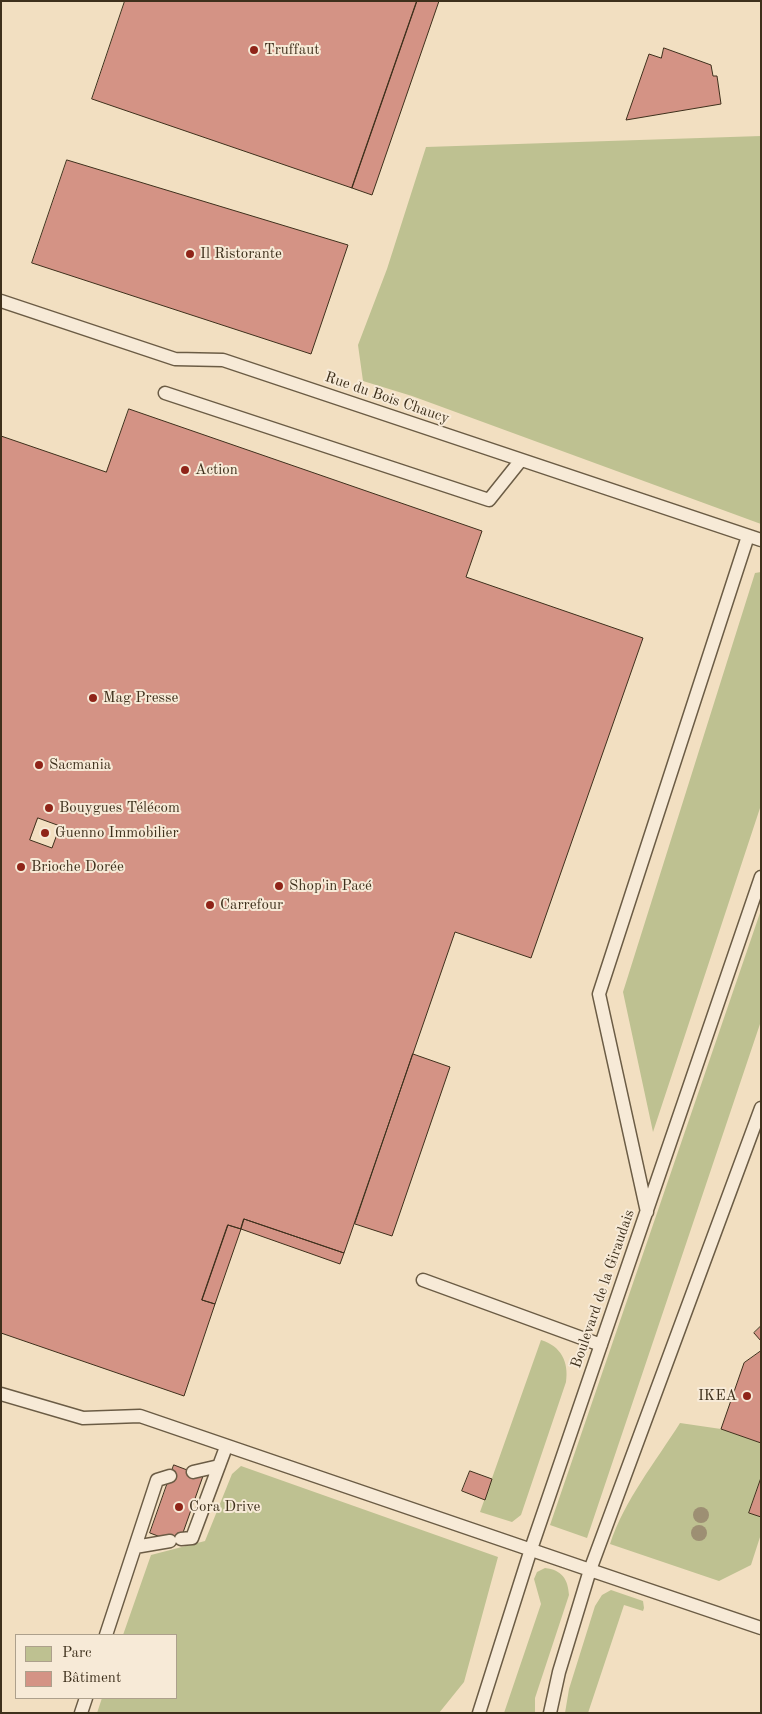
<!DOCTYPE html>
<meta charset="utf-8">
<style>
body{margin:0}
#map{position:relative;width:762px;height:1714px;overflow:hidden;background:#f2dfc1;font-family:"Old Standard TT",serif}
canvas{display:block}
.frame{position:absolute;inset:0;border:2px solid #3e301c;pointer-events:none}
.legend{position:absolute;left:15px;top:1634px;width:162px;height:65px;box-sizing:border-box;background:#f7ead7;border:1px solid #ada08c;margin:0;padding:6px 9px;list-style:none;font-size:15px;color:#3e301c}
.legend li{display:flex;align-items:center;gap:10px;height:25px}
.legend b{width:25px;border:1px solid #ada08c}
</style>
<div id="map">
<canvas width="762" height="1714"></canvas>
<div class="frame"></div>
<ul class="legend">
<li><b style="height:14px;background:#bec191"></b>Parc</li>
<li><b style="height:14px;background:#d49385"></b>Bâtiment</li>
</ul>
</div>
<script>
const ctx = document.querySelector('canvas').getContext('2d');
ctx.lineJoin = 'round';
function paint(path, color) {
  ctx.fillStyle = color;
  ctx.fill(path, 'evenodd');
}
function strokePath(path, color, width, dash) {
  ctx.strokeStyle = color;
  ctx.lineWidth = width;
  ctx.lineCap = dash ? 'butt' : 'round';
  ctx.setLineDash(dash || []);
  ctx.stroke(path);
}
function write(font, color, halo, rows, align = 'center') {
  ctx.font = font + ' "Old Standard TT",serif';
  ctx.lineWidth = 4;
  ctx.setLineDash([]);
  ctx.textBaseline = 'middle';
  ctx.strokeStyle = halo;
  ctx.fillStyle = color;
  for (const [text, x, y, turn = 0] of rows) {
    ctx.save();
    ctx.translate(x, y);
    ctx.rotate((+turn || 0) * Math.PI / 180);
    ctx.textAlign = isNaN(turn) ? turn : align;
    if (halo) ctx.strokeText(text, 0, 0);
    ctx.fillText(text, 0, 0);
    ctx.restore();
  }
}
paint(new Path2D(`
 M761 136V524L412 396 363 381 358 345 387 269 426 147Z
 M761 572V805L653 1132 623 992 755 573Z
 M761 910V1021L587 1538 550 1525Z
 M541 1340C561 1346 569 1362 566 1382L521 1515 512 1522 480 1512Z
 M680 1423 721 1429 761 1443V1478L749 1512 761 1517V1534L751 1565 719 1581 610 1544C624 1501 656 1461 680 1423Z
 M241 1466 498 1557 464 1682 439 1713H97L102 1698H176V1635H123L151 1555 205 1541 232 1474Z
 M545 1568C562 1570 568 1579 569 1595L535 1698V1713H504L541 1604 534 1579 537 1572Z
 M611 1590 643 1601 644 1608 643 1611 624 1605 588 1713H565L569 1689 595 1606 602 1595Z`), '#bec191');
const building = new Path2D(`
 M125 1H417L352 188 92 99Z
 M417 1H439L372 195 352 188Z
 M664 48 711 65 713 76H717L721 104 626 120 649 54 661 58Z
 M67 160 348 245 311 354 32 263Z
 M129 409 482 531 466 577 643 638 531 958 455 932 344 1253 244 1219 241 1229 228 1225 202 1300 215 1304 184 1396 1 1333V436L106 472Z
 M38 818 60 826 52 848 30 840Z
 M413 1054 450 1067 392 1236 355 1224Z
 M244 1219 344 1253 340 1264 241 1229Z
 M228 1225 241 1229 215 1304 202 1300Z
 M761 1326V1341L754 1333Z
 M761 1351V1443L721 1429 744 1363Z
 M174 1465 203 1476 179 1544 150 1533Z
 M470 1471 492 1479 485 1500 462 1491Z
 M761 1478V1517L749 1513Z`);
paint(building, '#d49385');
strokePath(building, '#3e301c', 1);
const service = new Path2D(`
 M1 301 175 359 223 360 761 540
 M165 393 489 500 521 460
 M761 1108 590 1570 761 1628
 M647 1212 599 994 748 536
 M423 1280 601 1345
 M1 1394 83 1418 140 1416 590 1570 559 1672 550 1713
 M193 1472 219 1466
 M181 1539 192 1538 226 1447
 M135 1547 170 1541
 M106 1635 157 1480 170 1476
 M81 1713 86 1698
 M479 1713 531 1549 761 877`);
strokePath(service, '#6b5c45', 15);
strokePath(service, '#f7ead7', 12);
ctx.fillStyle = '#9d8f73';
for (const [x, y] of [
 [701,1515],
 [699,1533]
]) {
  ctx.beginPath();
  ctx.arc(x, y, 8, 0, 2 * Math.PI);
  ctx.fill();
}
for (const [x, y, r, color] of [
 [254,50,5,"#8f2418"],
 [190,254,5,"#8f2418"],
 [185,470,5,"#8f2418"],
 [93,698,5,"#8f2418"],
 [39,765,5,"#8f2418"],
 [49,808,5,"#8f2418"],
 [45,833,5,"#8f2418"],
 [21,867,5,"#8f2418"],
 [279,886,5,"#8f2418"],
 [210,905,5,"#8f2418"],
 [747,1396,5,"#8f2418"],
 [179,1507,5,"#8f2418"]
]) {
  const dot = new Path2D();
  dot.arc(x, y, r, 0, 2 * Math.PI);
  ctx.fillStyle = color;
  ctx.fill(dot);
  strokePath(dot, '#f7ead7', 2);
}
write('15px', '#3e301c', '#f7ead7', [
 ["Truffaut",264,50],
 ["Il Ristorante",200,254],
 ["Action",195,470],
 ["Mag Presse",103,698],
 ["Sacmania",49,765],
 ["Bouygues Télécom",59,808],
 ["Guenno Immobilier",55,833],
 ["Brioche Dorée",31,867],
 ["Shop'in Pacé",289,886],
 ["Carrefour",220,905],
 ["IKEA",737,1396,"right"],
 ["Cora Drive",189,1507]
], 'left');
write('15px', '#3e301c', '#f7ead7', [
 ["Rue du Bois Chaucy",387,398,19],
 ["Boulevard de la Giraudais",603,1289,-71]
]);
</script>
